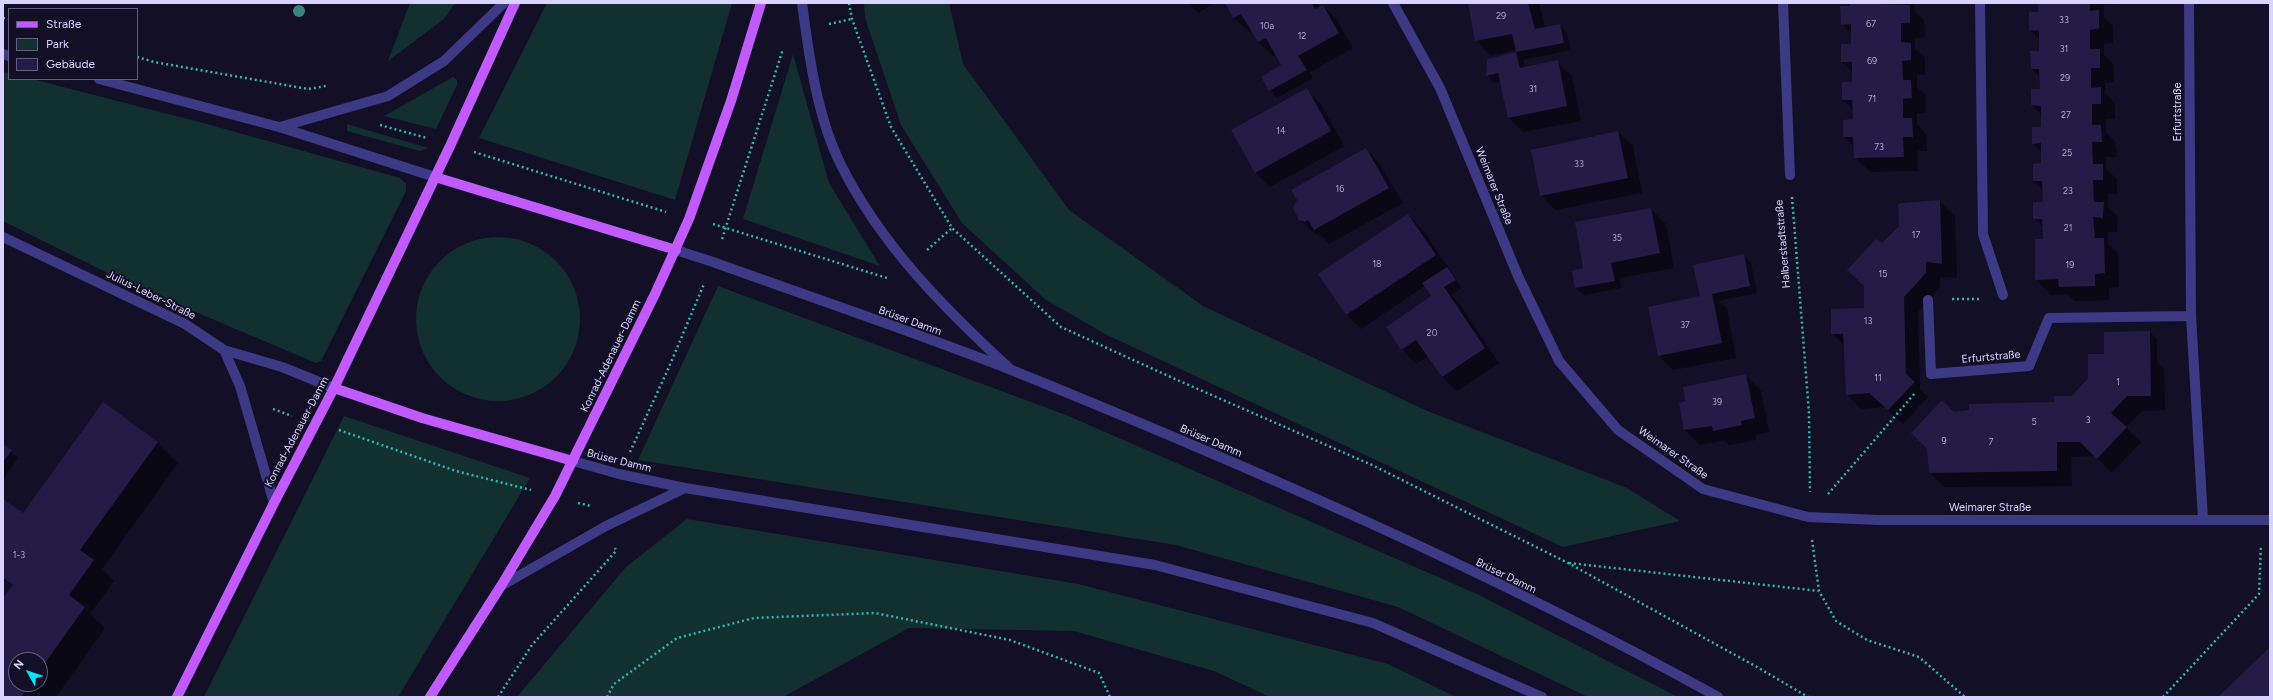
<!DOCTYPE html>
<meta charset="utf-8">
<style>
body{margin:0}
#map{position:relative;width:2273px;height:700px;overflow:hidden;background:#130f26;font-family:Figtree,sans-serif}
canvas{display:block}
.frame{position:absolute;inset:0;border:4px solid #d9d4ff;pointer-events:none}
.legend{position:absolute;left:8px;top:8px;width:130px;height:72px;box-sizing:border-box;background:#130f26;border:1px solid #625e7d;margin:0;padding:5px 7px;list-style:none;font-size:12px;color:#d9d4ff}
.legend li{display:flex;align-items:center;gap:8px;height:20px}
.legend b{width:20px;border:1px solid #625e7d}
.north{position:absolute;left:8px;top:652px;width:40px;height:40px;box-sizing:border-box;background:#130f26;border:1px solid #625e7d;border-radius:50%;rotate:309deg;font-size:11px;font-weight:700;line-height:16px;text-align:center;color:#d9d4ff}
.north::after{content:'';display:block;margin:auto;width:14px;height:18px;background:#00e5ff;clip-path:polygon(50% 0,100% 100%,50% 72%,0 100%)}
</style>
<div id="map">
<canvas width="2273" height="700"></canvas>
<div class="frame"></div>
<ul class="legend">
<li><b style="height:5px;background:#c25bff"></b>Straße</li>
<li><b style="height:11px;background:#12302f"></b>Park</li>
<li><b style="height:11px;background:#241b47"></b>Gebäude</li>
</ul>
<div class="north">N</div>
</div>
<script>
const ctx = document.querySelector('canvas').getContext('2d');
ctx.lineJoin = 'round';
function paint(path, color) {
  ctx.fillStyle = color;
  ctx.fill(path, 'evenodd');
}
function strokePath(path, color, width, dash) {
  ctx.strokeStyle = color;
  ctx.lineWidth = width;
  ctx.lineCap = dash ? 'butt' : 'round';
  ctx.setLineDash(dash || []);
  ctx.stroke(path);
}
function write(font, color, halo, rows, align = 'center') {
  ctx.font = font + ' Figtree,sans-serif';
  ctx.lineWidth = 4;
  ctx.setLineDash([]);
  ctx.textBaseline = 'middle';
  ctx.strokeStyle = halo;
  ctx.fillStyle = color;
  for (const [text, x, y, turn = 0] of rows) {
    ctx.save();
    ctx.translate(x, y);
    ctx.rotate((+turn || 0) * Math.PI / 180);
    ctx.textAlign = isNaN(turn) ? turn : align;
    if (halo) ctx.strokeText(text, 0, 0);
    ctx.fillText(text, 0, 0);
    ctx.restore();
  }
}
paint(new Path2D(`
 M410 3H455L444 19 388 61Z
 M547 3H732L675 200 479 138Z
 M864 3H949L963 64 1069 210 1203 306 1425 410 1627 488 1680 521 1563 547 1107 335 1046 300 962 223 901 125 865 18Z
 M793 54 829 183 880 266 743 219Z
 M3 72 9 73V79H32L207 124 400 178 406 184V191L321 361 316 363 134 286 3 221Z
 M453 77 457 80V85L436 129 384 116Z
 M347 124 428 148 420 151 347 131Z
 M416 319a82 82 0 1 1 164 0a82 82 0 1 1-164 0Z
 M718 286 1066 415 1477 594 1678 697H1588L1398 607 1176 545 638 460Z
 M344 416 530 478 398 697H204Z
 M687 519 1078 584 1388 664 1456 697H1270L1214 671 1074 631 909 628 783 697H517L626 567Z`), '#12302f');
paint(new Path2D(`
 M1189 3H1215L1198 13Z
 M1226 3H1317L1320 8 1323 6 1337 20 1353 48 1310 72 1313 78 1277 98 1270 90 1283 66 1276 55 1273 56 1258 42 1252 30 1249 32 1234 18Z
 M1469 3H1539L1545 28 1560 25 1567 33 1571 50 1523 60 1525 68 1557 62 1572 76 1581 121 1523 132 1509 118 1501 81 1494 83 1487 75 1488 60 1517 53V50L1490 55 1476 40Z
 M1851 3H1914L1915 11 1924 20 1925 37 1915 38V48L1925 58V75H1917V87L1926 96V113H1917V124L1926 134 1927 151H1918V171L1870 172 1855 157V147L1844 137V121L1854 120 1853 110 1843 100V83L1853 82V73L1842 62 1852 45V34L1842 24Z
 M2039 3H2113V5H2104V17L2113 26V43L2104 44V55L2114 65V82L2105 83V93L2115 103V119H2106V132L2115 141 2117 157H2106V169L2117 179V194H2108V207L2118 217 2117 232H2108V244L2118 253 2119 287 2109 288V300L2075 301 2067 294 2051 295 2036 280 2044 240V228L2034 218 2044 203 2043 190 2034 181 2042 163V153L2033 144 2042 128V115L2032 105 2041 90V78L2032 69 2040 52V39L2030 30 2039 13Z
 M1306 90 1321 104 1344 146 1270 187 1256 173Z
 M1618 132 1633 146 1642 193 1555 210 1541 195Z
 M1366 149 1380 164 1403 203 1329 244 1321 236 1315 234 1300 219Z
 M1940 201 1955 216 1957 278 1940 277V288L1918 312 1920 389 1928 397 1903 424 1884 407 1861 409 1847 394 1844 345 1832 334 1865 309 1882 245 1900 227 1901 204Z
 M1651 209 1666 224 1674 268 1619 278 1622 288 1584 295 1576 288 1573 272 1585 269Z
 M1408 215 1423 230 1462 288 1451 295 1459 303 1499 363 1457 391 1442 377 1429 356 1416 364 1402 349 1387 328 1433 296 1425 286 1361 329 1346 314Z
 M1744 256 1751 263 1757 293 1718 301 1727 309 1736 358 1673 370 1659 356 1702 297Z
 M2150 332 2157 340V362L2164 369 2165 410 2142 411 2126 427 2141 442 2112 473 2095 456 2071 457 2072 486 1944 487 1930 473 1954 413 2057 403 2073 397 2089 379 2105 355Z
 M1746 376 1761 390 1769 432 1755 435 1756 440 1729 445 1724 441 1700 445 1685 430 1680 404Z
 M157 442 178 463 102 569 114 581 90 614 105 628 56 697H3V600L13 586 3 579V500L24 515ZM16 660H40V684H16Z
 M3 445 18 458 3 480Z`), '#0007');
paint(new Path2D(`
 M1225 3H1312L1315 9 1323 5 1339 33 1298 56 1307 70 1269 91 1261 77 1281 65 1266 38 1258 42 1241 14 1233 18Z
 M1468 3H1528L1535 29 1560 24 1564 43 1516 52 1512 34 1475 41Z
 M1850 3 1910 5V23H1901V42L1911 43V60L1902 61 1903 80H1911L1912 98 1903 99V118H1912L1913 137H1903L1904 157 1854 158 1853 137H1843V120L1853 119 1852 100H1842V82H1852V62H1841V44H1851V24L1841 25 1840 6H1850Z
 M2038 3H2090V11L2099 10V28L2090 30V49H2100V68H2091V88L2101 87V104H2092V125H2101L2102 142H2092L2093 164H2103V180H2093L2094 202H2104L2103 218 2093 217 2095 238H2104L2105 273 2095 274V286L2059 287 2058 279 2035 280V239H2043L2042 219H2033V202H2043L2042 181H2033V164L2041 163V143L2032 144V127H2041V106L2031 105V89H2040L2039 69H2031L2030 51H2039V31L2029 30V12H2038Z
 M1516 52 1520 68 1558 60 1567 106 1508 118 1498 73 1486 76 1487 59Z
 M1307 88 1331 131 1255 173 1231 130Z
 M1618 131 1628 178 1540 196 1531 150Z
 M1366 148 1389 188 1314 230 1308 220 1305 222 1299 220 1293 208 1297 200 1291 190Z
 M1940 200 1942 264 1926 262V273L1904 297 1906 374 1915 382 1888 410 1869 393 1846 395 1843 334H1831V309L1864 308V286L1847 270 1876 239 1882 243 1899 226 1898 205 1901 203Z
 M1651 208 1660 253 1611 263 1615 281 1575 288 1572 271 1583 268 1575 222Z
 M1408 214 1436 255 1346 315 1318 274Z
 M1744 254 1750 286 1712 294 1722 343 1658 356 1648 307 1700 296 1693 265Z
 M1447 267 1456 280 1444 287 1485 348 1442 377 1416 340 1401 350 1386 327 1431 296 1422 283Z
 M2150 331 2151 396H2127L2111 413 2127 427 2097 459 2080 442H2057V471L1929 473 1927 449 1911 433 1942 400 1954 412 1969 410V404L2055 402 2053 396H2072L2088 378V354H2104V332Z
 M1746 374 1755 418 1741 421 1742 425 1713 431 1712 426 1684 430 1679 403 1685 401 1683 387Z
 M103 402 158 442 80 550 94 560 69 595 85 607 40 670V660H16V684H30L21 697H3V598L13 585 3 578V499L23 513Z
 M3 444 12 450 3 462Z
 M2270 647V697H2218Z`), '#241b47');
strokePath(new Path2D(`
 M849 3 852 19 891 127 952 228 1061 327 1175 379 1372 465 1568 563 1757 667 1808 697
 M3 18 9 19
 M829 24 852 19
 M137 57 154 62 308 89 326 86
 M380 125 427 138
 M474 152 666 212
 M1792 197 1809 413 1810 492
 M713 224 887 278
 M722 239 783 49
 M927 250 952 228
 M1952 299H1979
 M273 409 292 416
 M339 430 456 471 531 490
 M630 452 669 367 704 284
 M1828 494 1915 393
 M578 503 591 506
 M1812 540 1819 591 1836 621 1867 640 1919 657 1965 697
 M1569 563 1819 591
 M498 697 532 645 616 551 615 548
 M607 697 614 684 677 638 754 618 875 613 1010 640 1099 673 1110 697
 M2163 697 2259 594 2261 545`), '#2fb8b0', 2.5, [2, 3]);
strokePath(new Path2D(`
 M802 3C809 56 817 117 841 165 881 245 944 308 1009 368
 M1393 3 1440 88 1518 276 1559 361 1618 430 1703 489 1808 517 1880 520H2270
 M1783 3 1790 175
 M1980 3 1983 234 2003 295
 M2189 3 2191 316 2203 519
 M3 54 9 56
 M99 79 279 127 435 177
 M280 127 388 96 444 61 504 3
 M3 237 185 324 224 350 282 367 334 388
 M676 250 713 262C813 298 915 332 1014 371 1253 468 1492 572 1718 697
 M1928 300 1931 374 2029 366 2049 318 2191 316
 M224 350 240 386 274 503
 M573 461 619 474 685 488 1155 565 1373 623 1542 697
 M501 586 606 526 685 488`), '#3d3a85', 10);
strokePath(new Path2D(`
 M435 177 676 250
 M334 388 422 418 573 461
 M177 697 274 503 334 388 451 144 515 3
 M430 697 501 586 555 496 655 294 689 219 731 101 761 3`), '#c25bff', 10);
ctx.fillStyle = '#3d827b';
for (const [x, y] of [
 [299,11]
]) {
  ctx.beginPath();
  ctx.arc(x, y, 6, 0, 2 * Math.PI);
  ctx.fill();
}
write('9px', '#aca6d1', null, [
 ["29",1501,16],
 ["33",2064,20],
 ["67",1871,24],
 ["10a",1267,26],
 ["12",1302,36],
 ["31",2064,49],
 ["69",1872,61],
 ["29",2065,78],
 ["31",1533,89],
 ["71",1872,99],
 ["27",2066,115],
 ["14",1281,131],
 ["73",1879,147],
 ["25",2067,153],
 ["33",1579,164],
 ["16",1340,189],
 ["23",2068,191],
 ["21",2068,228],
 ["17",1916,235],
 ["35",1617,238],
 ["18",1377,264],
 ["19",2070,265],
 ["15",1883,274],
 ["13",1868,321],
 ["37",1685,325],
 ["20",1432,333],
 ["11",1878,378],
 ["1",2118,382],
 ["39",1717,402],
 ["3",2088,420],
 ["5",2034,422],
 ["9",1944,441],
 ["7",1991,442],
 ["1-3",19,555]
]);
write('11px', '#d9d4ff', '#130f26', [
 ["Erfurtstraße",2178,112,-90],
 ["Weimarer Straße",1494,186,68],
 ["Halberstadtstraße",1783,244,-95],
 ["Julius-Leber-Straße",151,295,26],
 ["Brüser Damm",910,321,20],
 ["Konrad-Adenauer-Damm",611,356,-64],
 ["Erfurtstraße",1991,357,-5],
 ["Konrad-Adenauer-Damm",297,432,-62],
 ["Brüser Damm",1211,441,23],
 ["Weimarer Straße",1673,453,35],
 ["Brüser Damm",619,461,14],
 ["Weimarer Straße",1990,508],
 ["Brüser Damm",1506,576,26]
]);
</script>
